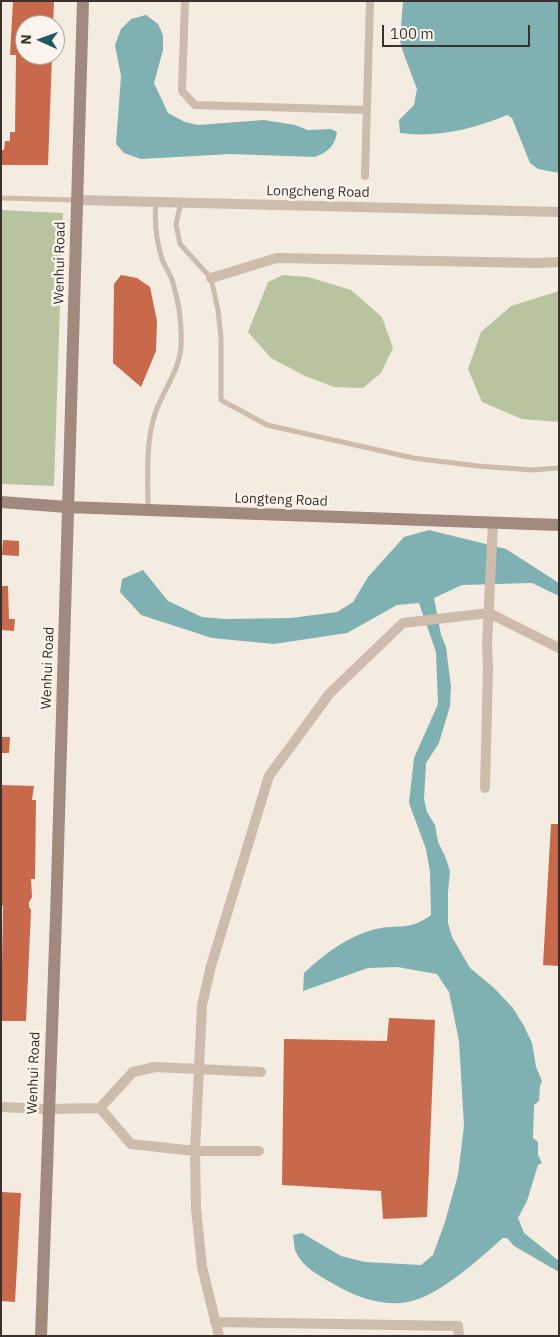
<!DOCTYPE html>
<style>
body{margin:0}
#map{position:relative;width:560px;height:1337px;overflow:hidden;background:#f4ebe1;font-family:"IBM Plex Sans",sans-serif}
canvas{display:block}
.frame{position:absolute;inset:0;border:2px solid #3b302b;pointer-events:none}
.north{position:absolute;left:15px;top:15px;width:50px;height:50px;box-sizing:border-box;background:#fbf5ee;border:1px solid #aea6a0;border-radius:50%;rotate:272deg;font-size:14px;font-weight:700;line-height:20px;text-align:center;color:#3b302b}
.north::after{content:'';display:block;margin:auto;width:18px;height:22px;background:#1f5a5e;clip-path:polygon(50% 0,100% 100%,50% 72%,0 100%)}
.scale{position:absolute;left:382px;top:25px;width:148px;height:22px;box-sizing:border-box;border:2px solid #3b302b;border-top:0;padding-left:6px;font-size:15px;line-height:18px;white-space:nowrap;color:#3b302b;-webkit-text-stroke:4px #fbf5ee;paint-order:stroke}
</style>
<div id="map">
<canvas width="560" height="1337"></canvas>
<div class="frame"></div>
<div class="north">N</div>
<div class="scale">100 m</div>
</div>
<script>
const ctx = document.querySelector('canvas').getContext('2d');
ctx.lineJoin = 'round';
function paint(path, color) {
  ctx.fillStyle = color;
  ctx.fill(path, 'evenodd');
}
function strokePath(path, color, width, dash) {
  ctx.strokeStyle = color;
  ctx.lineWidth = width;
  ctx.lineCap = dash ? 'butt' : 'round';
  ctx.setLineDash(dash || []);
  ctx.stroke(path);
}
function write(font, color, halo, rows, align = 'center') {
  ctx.font = font + ' "IBM Plex Sans",sans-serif';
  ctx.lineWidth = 5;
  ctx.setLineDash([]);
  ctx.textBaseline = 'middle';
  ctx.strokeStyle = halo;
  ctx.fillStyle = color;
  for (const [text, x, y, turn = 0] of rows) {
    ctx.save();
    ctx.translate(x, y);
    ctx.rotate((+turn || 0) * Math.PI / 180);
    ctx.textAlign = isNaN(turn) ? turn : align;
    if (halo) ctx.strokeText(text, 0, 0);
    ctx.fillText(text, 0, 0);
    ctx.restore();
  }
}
paint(new Path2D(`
 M1 210 63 213 54 486 1 484Z
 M283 275 308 277 351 290 382 317 393 348 381 373 363 388 334 387 305 376 271 358 248 332 268 282Z
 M559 291V422L522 419 482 402 468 369 481 332 511 306Z`), '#b8c4a0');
paint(new Path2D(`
 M403 1H559V173L538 169 530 163 512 118 507 115C475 129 435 138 400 133L399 120 414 105 417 89 403 52 400 41Z
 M146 15 158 24 163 35V50L154 83 168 113 185 122 198 125 264 120 295 125 308 130 331 129 337 132C335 146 328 152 315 157L230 154 141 159 124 153 116 144 121 76 115 45 121 29 131 19Z
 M429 530 506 549 559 583V596L532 583 462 585 434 598 441 635 446 647 451 687 450 706 439 743 426 763 424 799 427 812 435 825 438 842 445 856 450 871 448 892V923L452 937 470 968 493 987 513 1008 524 1026 532 1043 536 1067 542 1081 540 1086 539 1101 534 1105 533 1138 538 1142V1155L542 1163 538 1165 527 1201 518 1218 524 1233 559 1261V1272L514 1246 507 1238H503C479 1259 439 1296 408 1302 381 1307 354 1296 332 1283 318 1275 301 1266 295 1250 294 1246 294 1240 293 1235L302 1233 341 1256 365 1262 421 1265 433 1255 445 1222 458 1175 464 1126 459 1041 449 992 437 974 397 967 368 968 303 991 304 973C325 953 348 936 376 929 398 924 410 931 431 915L430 872 426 849 409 803 414 758 438 704 436 652 419 603 397 605 347 633 274 644 212 638 141 615 120 592 122 579 143 570 168 601 202 617 225 619 291 618 337 612 353 602 368 577 404 537Z`), '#7fb0b2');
paint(new Path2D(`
 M13 1H54L53 25H25V55H52L48 165H1V150H4L5 141H10V132H15L16 55H10Z
 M121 275 137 278 150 287 157 321 156 351 141 387 113 363 114 284Z
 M3 540 19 541V556L2 555Z
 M1 586H8L9 619H15L14 631 1 630Z
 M1 737H10L9 753H1Z
 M1 785 34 786 32 800H36L35 879H31L32 897 29 902V907L31 910 26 1021H1L3 906 1 904Z
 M551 824H559V966L543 965Z
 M389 1018 435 1020 427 1217 383 1219 381 1191 282 1185 284 1039 387 1041Z
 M1 1192 21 1193 15 1302 1 1301Z`), '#c8694b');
strokePath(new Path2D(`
 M1 198 76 200
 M181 202 176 224 180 244 211 278 218 310 221 338V400L267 425 413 458 478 466 532 470 559 468
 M148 509C148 477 145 441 156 411 164 389 179 371 181 347 182 327 179 303 173 283 171 275 165 267 162 259 156 240 154 222 156 202`), '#cdbbac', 5);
strokePath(new Path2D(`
 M185 1 182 91 195 105 367 110
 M365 176 370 1`), '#cdbbac', 8);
strokePath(new Path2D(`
 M77 200 559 212
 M211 278 277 258 536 263 559 262
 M485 788 488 667 487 645 493 523
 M1 1107 48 1109 100 1108 133 1072 155 1067 261 1072
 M100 1108 131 1144 195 1151H259
 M215 1322 458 1326 459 1336
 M219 1336 202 1267 196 1208 195 1151 202 1005 211 966 269 776 330 693 403 623 489 613 559 648`), '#cdbbac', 10);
strokePath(new Path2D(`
 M1 502 67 507 559 525
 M41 1336 56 917 83 1`), '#a18a7d', 12);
write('14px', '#3b302b', '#fbf5ee', [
 ["Longcheng Road",318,192,1],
 ["Wenhui Road",60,263,-89],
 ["Longteng Road",281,500,2],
 ["Wenhui Road",48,668,-88],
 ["Wenhui Road",34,1073,-88]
]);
</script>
